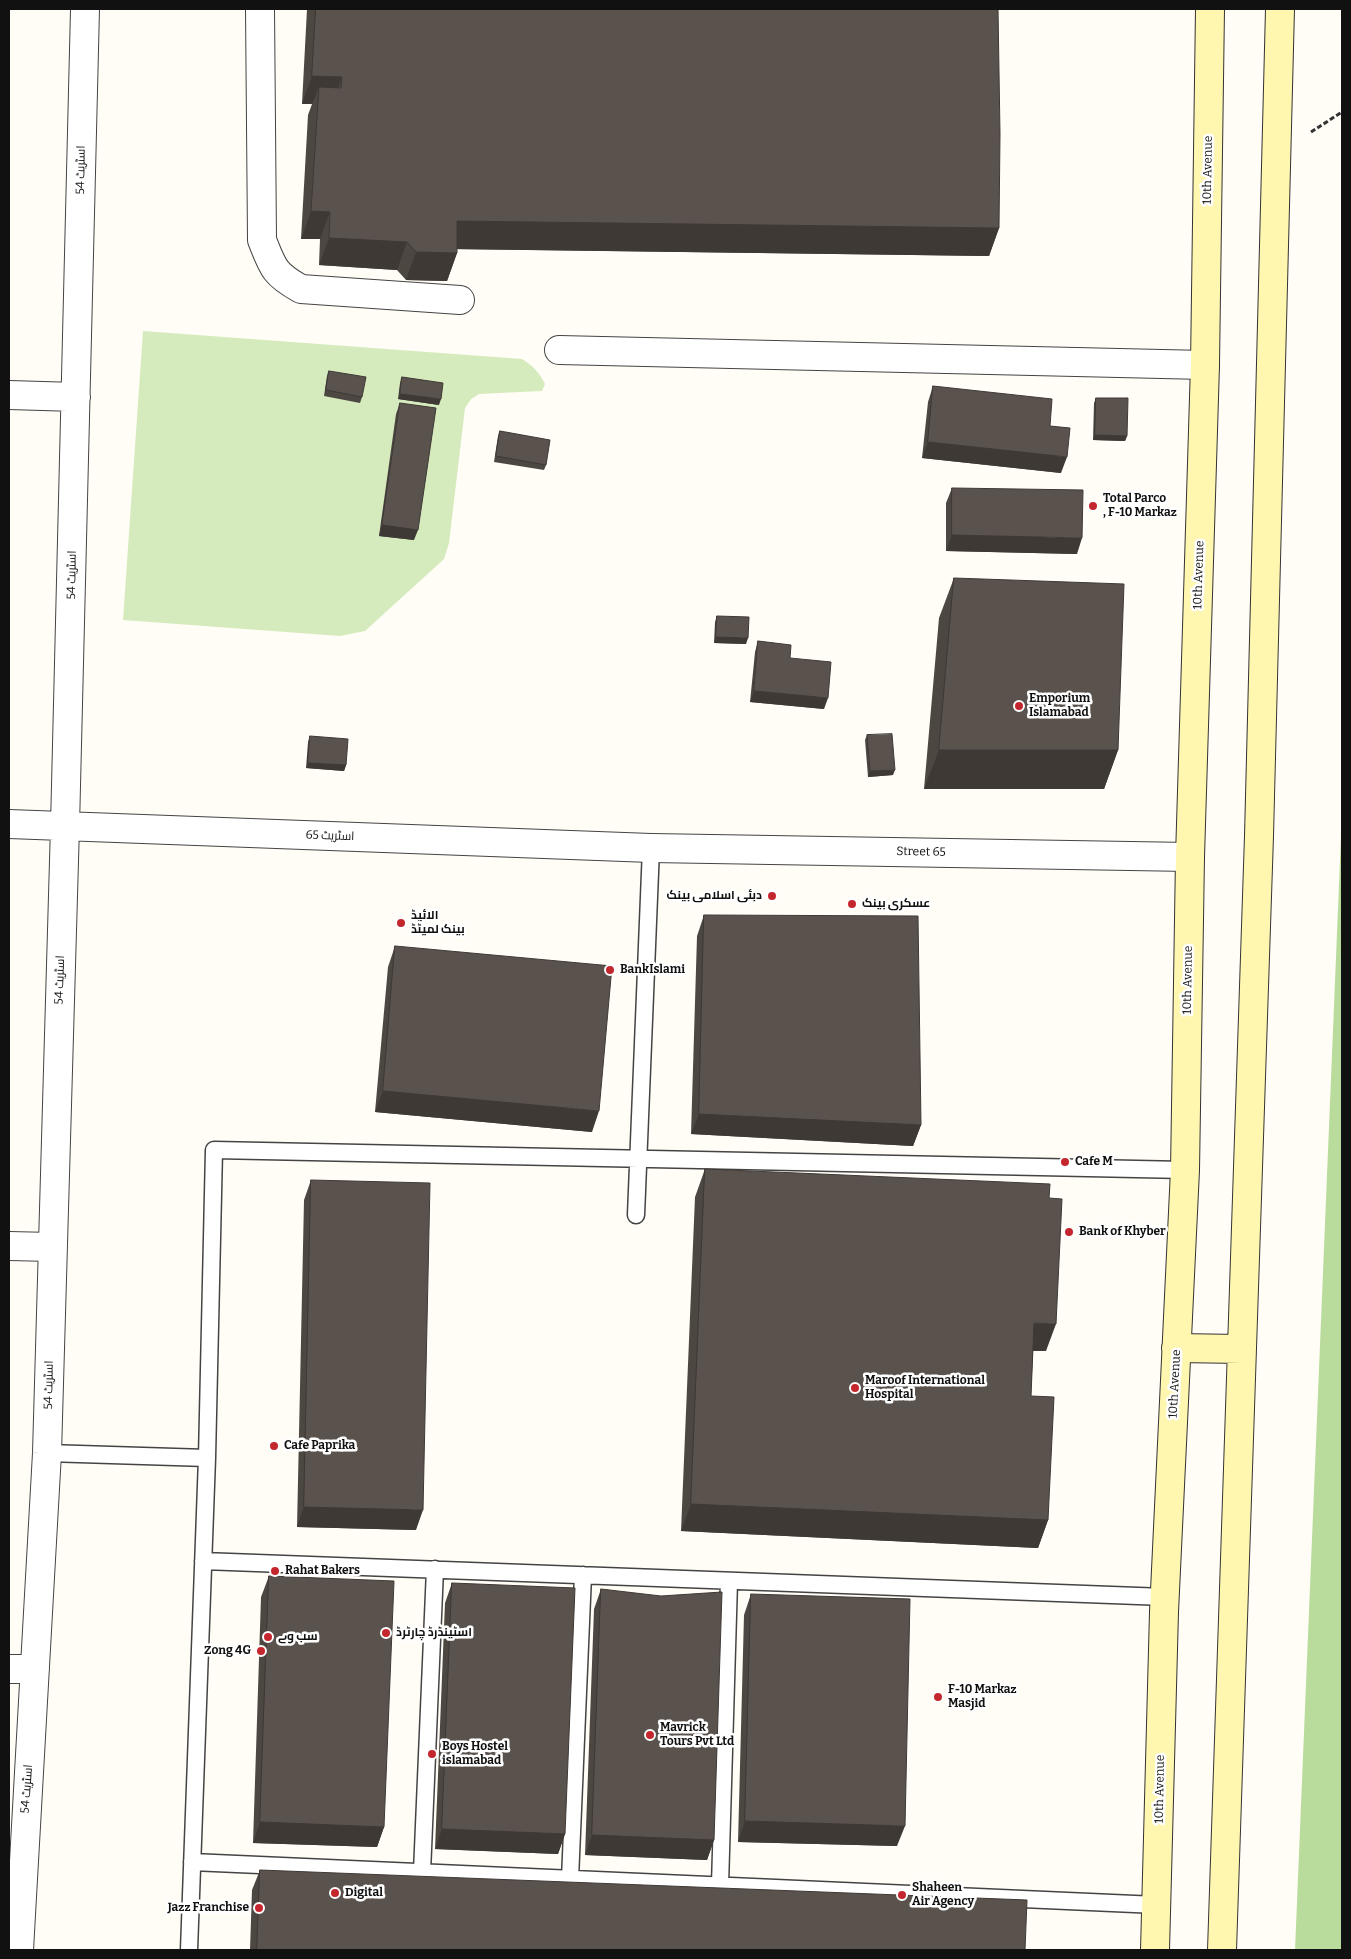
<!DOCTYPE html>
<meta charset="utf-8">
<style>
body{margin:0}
#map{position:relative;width:1351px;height:1959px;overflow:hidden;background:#fffdf5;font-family:Bitter,serif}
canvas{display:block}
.frame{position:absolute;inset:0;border:10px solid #111;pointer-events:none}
</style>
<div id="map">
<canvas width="1351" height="1959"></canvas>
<div class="frame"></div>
</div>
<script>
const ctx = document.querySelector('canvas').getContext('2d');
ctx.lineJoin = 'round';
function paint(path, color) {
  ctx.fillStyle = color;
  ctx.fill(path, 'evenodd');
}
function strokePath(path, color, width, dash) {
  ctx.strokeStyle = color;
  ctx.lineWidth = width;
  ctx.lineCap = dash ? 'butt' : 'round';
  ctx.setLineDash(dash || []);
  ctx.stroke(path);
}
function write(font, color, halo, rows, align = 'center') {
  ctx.font = font + ' Bitter,Cairo,serif';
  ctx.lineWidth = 5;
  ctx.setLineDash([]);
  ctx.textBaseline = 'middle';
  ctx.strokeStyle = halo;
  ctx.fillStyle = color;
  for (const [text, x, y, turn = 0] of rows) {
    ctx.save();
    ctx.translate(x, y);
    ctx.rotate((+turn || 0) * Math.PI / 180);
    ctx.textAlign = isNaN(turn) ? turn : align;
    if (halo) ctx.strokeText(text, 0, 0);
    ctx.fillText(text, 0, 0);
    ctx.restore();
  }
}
paint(new Path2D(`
 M143 331 522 359C533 366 539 372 545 384L542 391 479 394 471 399 465 408 449 543 444 559 365 631 340 636 123 620Z`), '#d5ebbd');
paint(new Path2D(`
 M1342 812V1950H1295Z`), '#b9dc9c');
const service = new Path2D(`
 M636 1215 651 848
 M47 1453 207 1458
 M203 1561 1165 1597
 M192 1862 1157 1905
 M422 1872 435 1569
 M570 1879 583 1575
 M720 1885 729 1581
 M189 1950 207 1458 214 1150 1185 1170`);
const minor = new Path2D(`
 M260 9 262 240C273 268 274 274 301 289L460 300
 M559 350 1205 365
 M9 395 76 397
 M9 824 651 848 1190 857
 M9 1246 52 1247
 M9 1669H35
 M19 1950 47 1453 65 826 85 9`);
const secondary = new Path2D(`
 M1176 1348 1242 1349
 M1155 1950 1164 1612 1185 1170 1190 857 1205 365 1210 9
 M1222 1950 1259 836 1280 9`);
strokePath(service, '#444', 19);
strokePath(minor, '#444', 30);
strokePath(secondary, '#333', 30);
strokePath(new Path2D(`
 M1311 132 1342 112`), '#333', 3, [5, 2.5]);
strokePath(service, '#fff', 16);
strokePath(minor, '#fff', 28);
strokePath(secondary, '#fff6b0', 28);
paint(new Path2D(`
 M307 9H998L999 228 989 256 457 249V253L447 281 406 280 397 270 319 265 320 239H301L308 115 312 104H302Z
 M329 371 362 397 360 403 324 396 327 376Z
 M402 377 439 405 398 399 400 383Z
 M933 386 1050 426 1061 473 922 458 928 402Z
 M1096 398 1127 436 1125 441 1093 440 1094 403Z
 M400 403 414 540 379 536 396 414Z
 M500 431 546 465 544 470 494 462 498 436Z
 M952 488 1077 554 946 551V503Z
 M954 578 1118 750 1104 789H924L939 618Z
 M717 616 746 644 714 643 715 622Z
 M758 641 790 658 824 709 750 702 755 652Z
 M867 735 893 775 868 777 865 740Z
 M310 736 346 765 344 771 306 768 308 742Z
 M704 915 921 1125 913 1146 691 1134 697 936Z
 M395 946 592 1132 375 1112 388 967Z
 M705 1169 1046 1351H1033L1031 1396 1048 1520 1038 1548 681 1531 695 1197Z
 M311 1180 416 1530 297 1527 304 1200Z
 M269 1576 384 1827 377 1847 253 1843 261 1597Z
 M452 1583 565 1834 558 1854 435 1849 445 1603Z
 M601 1589 714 1840 707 1860 585 1855 594 1609Z
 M751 1594 897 1846 738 1842 744 1615Z
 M260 1870 1025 1950H250L252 1890Z`), '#4d4742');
paint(new Path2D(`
 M312 76 342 77 332 105 319 87 312 104H302Z
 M311 211 330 212 320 239H301Z
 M457 221 999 228 989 256 447 249Z
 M329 238 407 242 397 270 319 265Z
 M416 252 457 253 447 281 406 280Z
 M400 394 441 399 439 405 398 399Z
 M1095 435 1127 436 1125 441 1093 440Z
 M928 442 1067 457 1061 473 922 458Z
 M382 525 418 530 414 540 379 536Z
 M952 535 1082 538 1077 554 946 551Z
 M716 637 748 638 746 644 714 643Z
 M754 691 828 698 824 709 750 702Z
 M939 750H1118L1104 789H924Z
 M308 763 346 765 344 771 306 768Z
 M895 770 893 775 868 777 870 771Z
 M383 1091 599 1111 592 1132 375 1112Z
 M699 1114 921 1125 913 1146 691 1134Z
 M1034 1323 1056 1324 1046 1351 1024 1350Z
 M691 1504 1048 1520 1038 1548 681 1531Z
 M304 1507 423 1510 416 1530 297 1527Z
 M745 1821 905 1826 897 1846 738 1842Z
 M260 1822 384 1827 377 1847 253 1843Z
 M442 1829 565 1834 558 1854 435 1849Z
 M592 1835 714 1840 707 1860 585 1855Z`), '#3f3936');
const building = new Path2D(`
 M316 9H998L1000 134 999 228 457 221V253L416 252 407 242 329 238 330 212 311 211 319 87 341 88 342 77 312 76Z
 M329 371 366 377 362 397 326 390Z
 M402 377 443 383 441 399 400 394Z
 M933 386 1052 399 1050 426 1070 428 1067 457 928 442Z
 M1096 398H1128L1127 436 1095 435Z
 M400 403 436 408 418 530 382 525Z
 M500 431 550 440 546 465 496 456Z
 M952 488 1083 490 1082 538 952 535Z
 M954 578 1124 584 1118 750H939Z
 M717 616 749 617 748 638 716 637Z
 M758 641 791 645 790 658 831 662 828 698 754 691Z
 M892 734 895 770 870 771 867 735Z
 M310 736 348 739 346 765 308 763Z
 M704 915 918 916 921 1125 699 1114Z
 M395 946 612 966 599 1111 383 1091Z
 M705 1169 1050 1184 1049 1198 1062 1199 1056 1324 1034 1323 1031 1396 1054 1397 1048 1520 691 1504Z
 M311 1180 430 1183 423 1510 304 1507Z
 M269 1576 394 1581 384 1827 260 1822Z
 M452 1583 575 1588 565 1834 442 1829Z
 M601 1589 661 1596 722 1592 714 1840 592 1835Z
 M751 1594 910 1599 905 1826 745 1821Z
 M260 1870 1027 1900 1025 1950H257Z`);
paint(building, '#5a524d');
strokePath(building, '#3f3936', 1);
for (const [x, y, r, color] of [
 [1093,506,5,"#c4262e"],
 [1019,706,5,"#c4262e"],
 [772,896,5,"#c4262e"],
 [852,904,5,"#c4262e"],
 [401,923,5,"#c4262e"],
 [610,970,5,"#c4262e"],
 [1065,1162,5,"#c4262e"],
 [1069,1232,5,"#c4262e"],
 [855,1388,5,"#c4262e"],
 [274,1446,5,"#c4262e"],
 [275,1571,5,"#c4262e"],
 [386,1633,5,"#c4262e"],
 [268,1637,5,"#c4262e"],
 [261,1651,5,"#c4262e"],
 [938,1697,5,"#c4262e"],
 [650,1735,5,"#c4262e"],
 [432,1754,5,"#c4262e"],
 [335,1893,5,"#c4262e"],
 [902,1895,5,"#c4262e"],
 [259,1908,5,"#c4262e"]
]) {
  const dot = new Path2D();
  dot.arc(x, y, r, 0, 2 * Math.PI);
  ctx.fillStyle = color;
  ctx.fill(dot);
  strokePath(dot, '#fff', 2);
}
write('12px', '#111', '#fff', [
 ["اسٹریٹ 54",81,170,-89],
 ["10th Avenue",1208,170,-89],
 ["اسٹریٹ 54",72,575,-89],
 ["10th Avenue",1199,575,-88],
 ["اسٹریٹ 65",330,836,2],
 ["Street 65",921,852,1],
 ["اسٹریٹ 54",60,980,-88],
 ["10th Avenue",1188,980,-89],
 ["10th Avenue",1175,1384,-87],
 ["اسٹریٹ 54",49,1385,-89],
 ["اسٹریٹ 54",27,1789,-86],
 ["10th Avenue",1160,1789,-89]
]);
write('bold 12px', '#111', '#fff', [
 ["Total Parco",1103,499],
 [", F-10 Markaz",1103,513],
 ["Emporium",1029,699],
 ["Islamabad",1029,713],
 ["دبئی اسلامی بینک",762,896,"right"],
 ["عسکری بینک",862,904],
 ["الائیڈ",411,916],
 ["بینک لمیٹڈ",411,930],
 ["BankIslami",620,970],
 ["Cafe M",1075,1162],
 ["Bank of Khyber",1079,1232],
 ["Maroof International",865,1381],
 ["Hospital",865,1395],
 ["Cafe Paprika",284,1446],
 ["Rahat Bakers",285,1571],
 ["اسٹینڈرڈ چارٹرڈ",396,1633],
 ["سب وے",278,1637],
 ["Zong 4G",251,1651,"right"],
 ["F-10 Markaz",948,1690],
 ["Masjid",948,1704],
 ["Mavrick",660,1728],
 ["Tours Pvt Ltd",660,1742],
 ["Boys Hostel",442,1747],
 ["islamabad",442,1761],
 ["Shaheen",912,1888],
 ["Air Agency",912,1902],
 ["Digital",345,1893],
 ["Jazz Franchise",249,1908,"right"]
], 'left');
</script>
